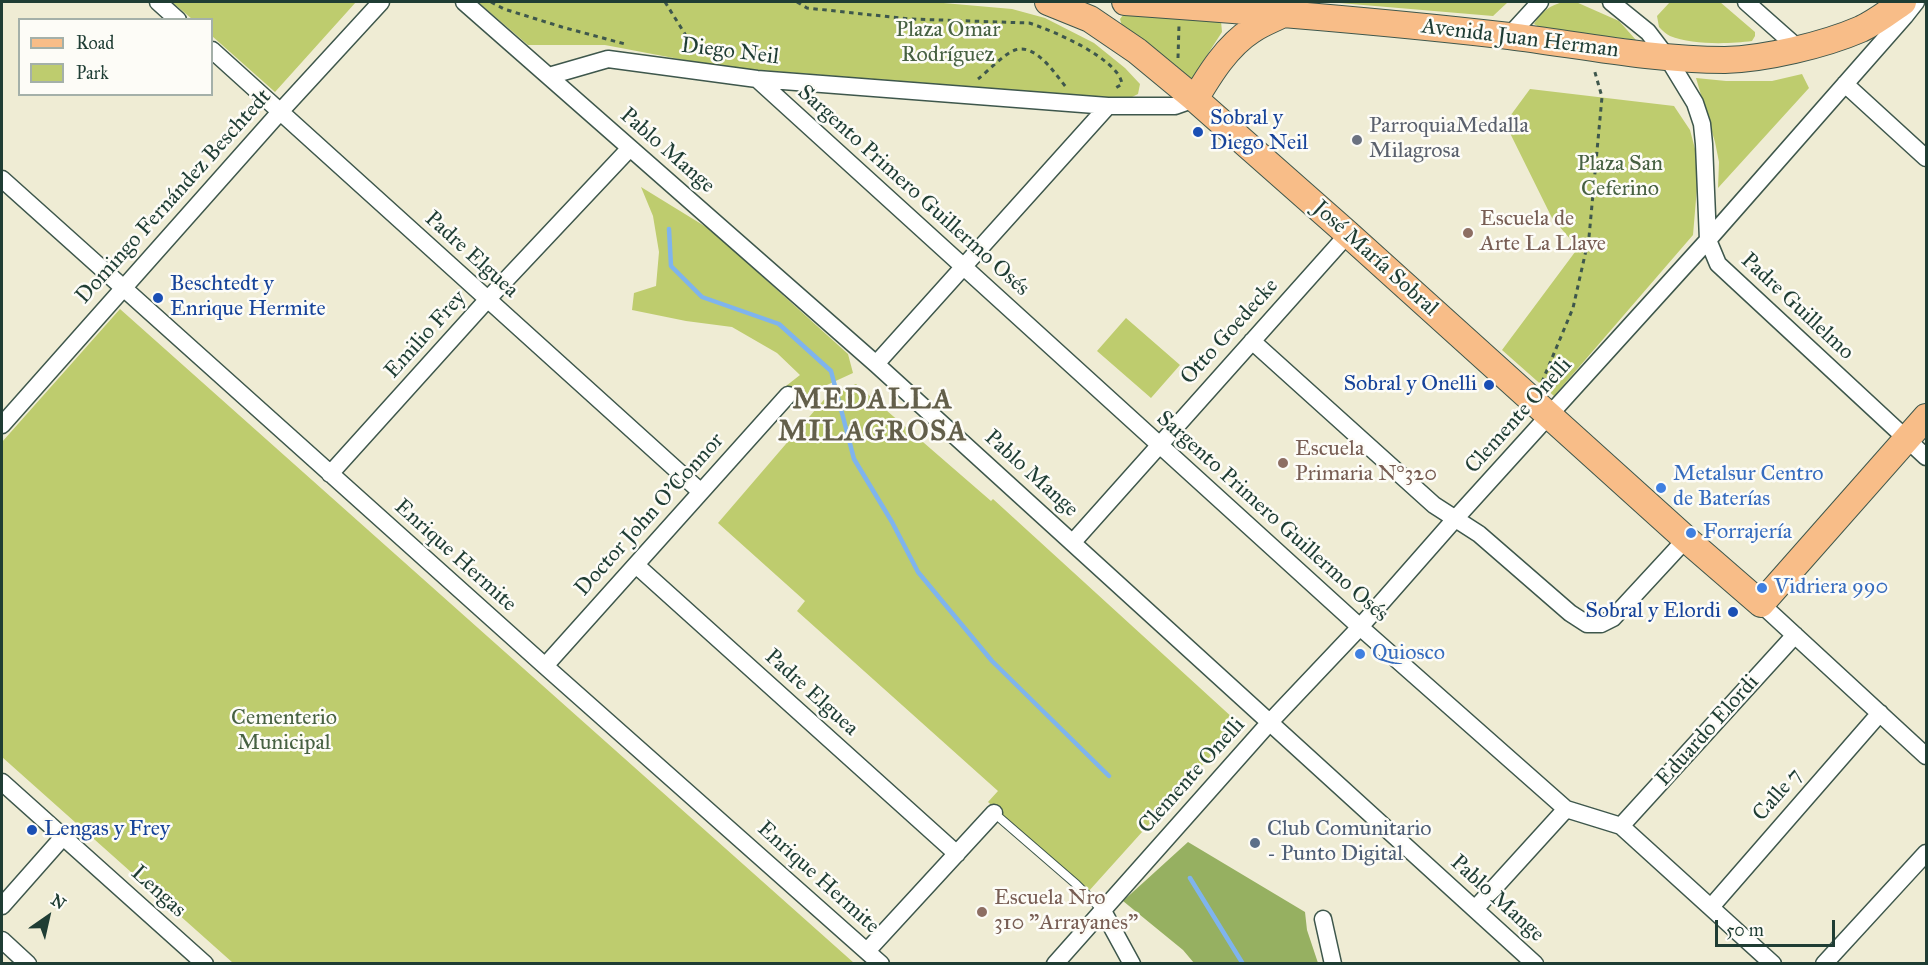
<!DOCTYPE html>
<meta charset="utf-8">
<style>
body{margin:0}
#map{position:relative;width:1928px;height:965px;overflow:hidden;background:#efecd4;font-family:"IM FELL Great Primer",serif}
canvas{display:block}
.frame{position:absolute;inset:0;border:3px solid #1f3d34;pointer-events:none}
.legend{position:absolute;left:18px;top:18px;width:195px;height:78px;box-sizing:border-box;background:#fdfcf7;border:2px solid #a4b0a9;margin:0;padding:8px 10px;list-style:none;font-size:18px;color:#1f3d34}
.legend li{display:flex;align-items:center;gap:12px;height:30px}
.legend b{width:30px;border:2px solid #a4b0a9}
.north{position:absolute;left:18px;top:887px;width:60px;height:60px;-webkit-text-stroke:4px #fdfcf7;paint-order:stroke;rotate:34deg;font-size:16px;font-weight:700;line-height:24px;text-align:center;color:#1f3d34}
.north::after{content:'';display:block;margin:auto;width:21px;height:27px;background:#1f3d34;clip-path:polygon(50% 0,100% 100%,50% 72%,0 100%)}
.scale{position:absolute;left:1715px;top:920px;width:120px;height:27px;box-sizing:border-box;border:3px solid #1f3d34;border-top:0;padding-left:8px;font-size:18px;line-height:21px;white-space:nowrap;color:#1f3d34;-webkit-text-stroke:4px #fdfcf7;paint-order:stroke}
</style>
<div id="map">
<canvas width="1928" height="965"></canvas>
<div class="frame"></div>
<ul class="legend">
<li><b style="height:8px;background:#f8bd88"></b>Road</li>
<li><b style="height:16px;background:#becc6e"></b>Park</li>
</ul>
<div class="north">N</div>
<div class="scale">50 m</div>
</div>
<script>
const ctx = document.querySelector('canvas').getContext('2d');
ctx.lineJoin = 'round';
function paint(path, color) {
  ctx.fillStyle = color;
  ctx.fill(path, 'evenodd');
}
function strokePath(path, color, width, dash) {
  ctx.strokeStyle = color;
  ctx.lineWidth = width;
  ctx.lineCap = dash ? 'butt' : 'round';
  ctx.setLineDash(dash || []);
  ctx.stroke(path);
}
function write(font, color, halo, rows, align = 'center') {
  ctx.font = font + ' "IM FELL Great Primer",serif';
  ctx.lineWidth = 5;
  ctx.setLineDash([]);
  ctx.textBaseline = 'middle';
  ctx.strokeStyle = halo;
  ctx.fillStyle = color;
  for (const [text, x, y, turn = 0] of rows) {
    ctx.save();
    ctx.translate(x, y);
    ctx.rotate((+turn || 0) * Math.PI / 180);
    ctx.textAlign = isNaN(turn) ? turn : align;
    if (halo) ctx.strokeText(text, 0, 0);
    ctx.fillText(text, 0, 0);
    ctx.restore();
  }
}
paint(new Path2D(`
 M172 2H356L275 92 212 36V20L192 19Z
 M478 2H932L1012 9 1045 18 1094 43 1125 68 1140 84 1138 94 1128 99 721 67 605 45H528Z
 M1328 2H1508L1493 16Z
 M1564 2H1576L1619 21 1636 40 1541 28 1534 24C1541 12 1550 5 1564 2Z
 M1670 2H1720L1755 32V36L1752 41C1730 44 1691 45 1670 36 1666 34 1662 30 1659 27L1657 16Z
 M1126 11 1221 21 1222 32 1191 80 1122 26 1120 19Z
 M1802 74 1809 88 1718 188 1719 162 1715 142 1696 78 1726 81H1772Z
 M1530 89 1674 106 1690 130 1699 164 1693 235 1554 396 1502 350 1578 248 1552 218 1505 123Z
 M641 187 711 230 848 354 853 373 803 396 786 386 800 375 777 353 732 327 686 321 632 310 634 293 656 286 659 252 653 216Z
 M120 309 854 963H233L2 757V442Z
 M1126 318 1180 365 1151 398 1097 351Z
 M856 384 991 501 993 499 1234 719 1233 731 1088 892 988 802 998 791 797 611 805 601 718 523 828 395Z`), '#becc6e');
paint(new Path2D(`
 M1188 842 1305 912 1307 930 1318 963H1194L1183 950 1123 901Z`), '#96b061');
strokePath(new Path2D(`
 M669 229 671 266 702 297 779 324 831 371 854 459 892 522 918 572 992 661 1109 776
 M1190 878 1243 964`), '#7fb4ed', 4.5);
const lane = new Path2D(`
 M994 813 1076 884 1103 911`);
const street = new Path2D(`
 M158 2 178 20
 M464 2 876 364 1535 964
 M1611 2 1648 32 1667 57 1695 103 1702 124 1704 144 1708 240 1718 264 1926 457
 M1746 2 1798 48
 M1509 36 1540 2
 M212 50 701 492
 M549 76 608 59 757 79 1108 106H1175L1195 99
 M757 79 1360 627 1566 809 1621 826 1773 964
 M1845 84 1926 158
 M2 179 545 666 881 964
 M1252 341 1434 505 1479 534 1570 613 1587 624H1601L1613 618 1686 539
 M876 364 1108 106
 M2 425 279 113 381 2
 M330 474 487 300 630 148
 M1073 542 1348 234
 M636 565 957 854
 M1761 604 1926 756
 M545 666 788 395
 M2 782 205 964
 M1621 826 1795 635
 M2 906 63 837
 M1711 907 1880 713
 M1475 909 1566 809
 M1103 911 1132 964
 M1323 919 1333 964
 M2 940 28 964
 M867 951 994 813
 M1055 964 1270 722 1360 627 1455 519 1708 240 1905 16 1916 2
 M1824 964 1926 853`);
const primary = new Path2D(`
 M1048 2 1090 19 1137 51 1195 99 1348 234 1686 539 1761 604 1926 417
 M1125 2C1253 11 1381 21 1509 36 1580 45 1652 60 1725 60 1765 59 1824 45 1861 29 1876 22 1890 11 1903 2
 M1195 99C1210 74 1227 46 1252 30 1262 23 1274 19 1285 13`);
strokePath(lane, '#3e574c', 10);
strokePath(street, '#3e574c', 19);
strokePath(primary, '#3e574c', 28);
strokePath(new Path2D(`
 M491 2 504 9 562 27 625 44
 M665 2 685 34 684 54
 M797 2 807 8 910 19 1029 23C1052 30 1119 59 1122 84L1114 89
 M1178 58 1179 25
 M978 79C988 71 1004 54 1015 50 1036 43 1055 74 1066 87
 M1542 382 1573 308 1589 237 1602 97 1594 69`), '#3e574c', 3, [4.5, 4.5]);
strokePath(lane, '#fff', 8);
strokePath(street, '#fff', 16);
strokePath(primary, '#f8bd88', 26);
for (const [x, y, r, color] of [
 [1198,132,6,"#1a4fb4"],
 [1357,140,6,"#6b7280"],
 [1468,233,6,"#8d6e63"],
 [158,298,6,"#1a4fb4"],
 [1489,385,6,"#1a4fb4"],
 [1283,463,6,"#8d6e63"],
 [1661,488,6,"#3f7fe0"],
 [1691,533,6,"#3f7fe0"],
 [1762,588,6,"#3f7fe0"],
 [1733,612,6,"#1a4fb4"],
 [1360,654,6,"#3f7fe0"],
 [32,830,6,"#1a4fb4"],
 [1255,843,6,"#5c6f8a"],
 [982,912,6,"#8d6e63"]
]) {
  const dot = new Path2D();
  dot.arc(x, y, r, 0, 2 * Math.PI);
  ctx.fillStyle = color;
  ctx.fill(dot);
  strokePath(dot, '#fdfcf7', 2);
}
write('22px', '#476142', '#fdfcf7', [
 ["Plaza Omar",948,31],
 ["Rodríguez",948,56],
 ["Plaza San",1620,165],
 ["Ceferino",1620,190],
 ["Cementerio",284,719],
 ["Municipal",284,744]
]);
write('22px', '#1f3d34', '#fdfcf7', [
 ["Avenida Juan Herman",1520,39,7],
 ["Diego Neil",730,52,7],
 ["Pablo Mange",667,151,41],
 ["Sargento Primero Guillermo Osés",913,191,42],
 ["Domingo Fernández Beschtedt",174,197,-48],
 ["Padre Elguea",471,255,42],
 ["José María Sobral",1375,259,42],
 ["Padre Guillelmo",1797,307,43],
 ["Otto Goedecke",1230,332,-48],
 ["Emilio Frey",426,335,-48],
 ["Clemente Onelli",1519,416,-48],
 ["Pablo Mange",1031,474,42],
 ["Doctor John O'Connor",650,515,-48],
 ["Sargento Primero Guillermo Osés",1272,517,42],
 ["Enrique Hermite",455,556,42],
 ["Padre Elguea",811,693,42],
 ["Eduardo Elordi",1708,731,-48],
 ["Clemente Onelli",1192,776,-48],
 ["Calle 7",1778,795,-49],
 ["Enrique Hermite",818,878,42],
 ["Lengas",158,892,42],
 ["Pablo Mange",1497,899,42]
]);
write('22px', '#164399', '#fdfcf7', [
 ["Sobral y",1210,119],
 ["Diego Neil",1210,144],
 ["Beschtedt y",170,285],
 ["Enrique Hermite",170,310],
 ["Sobral y Onelli",1477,385,"right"],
 ["Sobral y Elordi",1721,612,"right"],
 ["Lengas y Frey",44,830]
], 'left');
write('22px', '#5b616d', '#fdfcf7', [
 ["ParroquiaMedalla",1369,127],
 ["Milagrosa",1369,152]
], 'left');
write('22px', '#785e54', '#fdfcf7', [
 ["Escuela de",1480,220],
 ["Arte La Llave",1480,245],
 ["Escuela",1295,450],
 ["Primaria N°320",1295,475],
 ["Escuela Nro",994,899],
 ["310 \"Arrayanes\"",994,924]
], 'left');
write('22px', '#366cbe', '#fdfcf7', [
 ["Metalsur Centro",1673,475],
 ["de Baterías",1673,500],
 ["Forrajería",1703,533],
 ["Vidriera 990",1774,588],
 ["Quiosco",1372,654]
], 'left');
write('22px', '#4e5e75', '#fdfcf7', [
 ["Club Comunitario",1267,830],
 ["- Punto Digital",1267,855]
], 'left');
ctx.letterSpacing = '1.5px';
write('bold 28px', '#635f4a', '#fdfcf7', [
 ["MEDALLA",873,401],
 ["MILAGROSA",873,433]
]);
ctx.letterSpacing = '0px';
</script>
